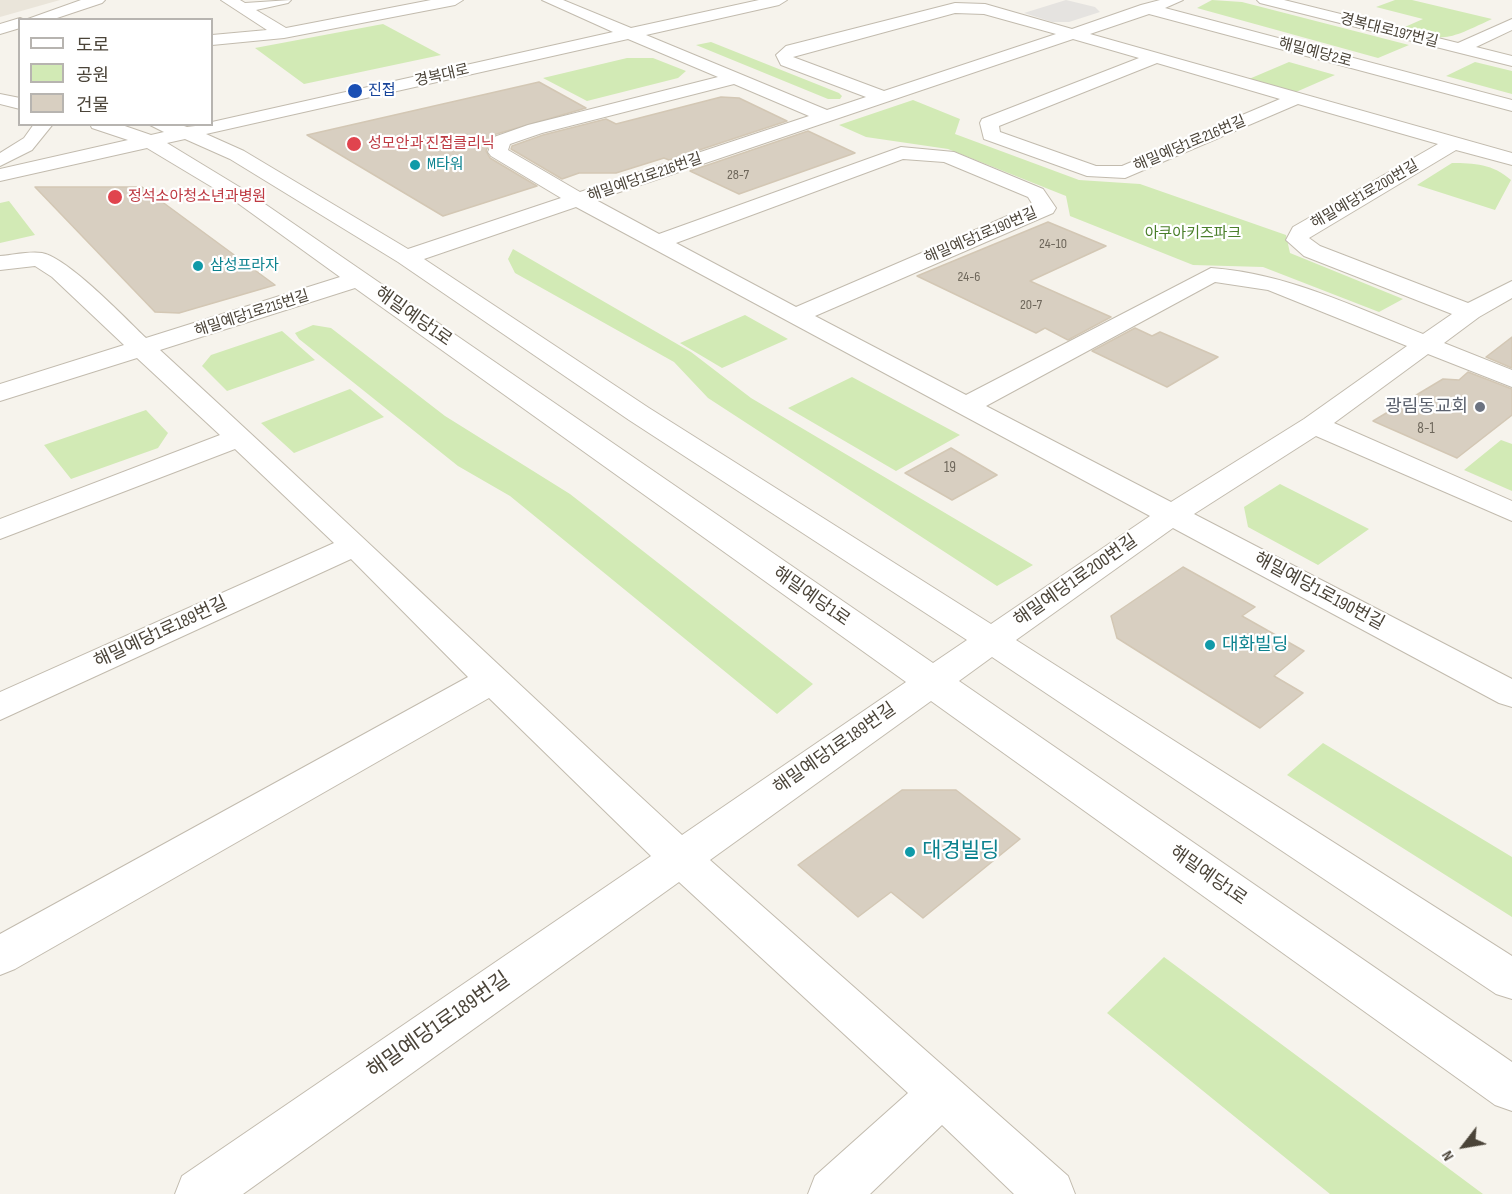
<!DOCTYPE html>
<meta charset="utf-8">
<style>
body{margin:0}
#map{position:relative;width:1512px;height:1194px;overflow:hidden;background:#f6f3ec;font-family:"Sofia Sans Condensed","Noto Sans KR",sans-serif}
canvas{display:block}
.legend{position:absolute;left:18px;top:18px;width:195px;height:108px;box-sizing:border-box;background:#fff;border:2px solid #b7b4b0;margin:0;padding:8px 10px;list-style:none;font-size:18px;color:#4b4439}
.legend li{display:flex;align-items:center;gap:12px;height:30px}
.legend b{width:30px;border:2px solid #b7b4b0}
.north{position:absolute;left:1434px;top:1116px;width:60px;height:60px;-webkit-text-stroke:4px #fff;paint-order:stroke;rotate:239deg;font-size:16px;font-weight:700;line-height:24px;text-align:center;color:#4b4439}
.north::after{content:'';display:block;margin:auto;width:21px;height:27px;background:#4b4439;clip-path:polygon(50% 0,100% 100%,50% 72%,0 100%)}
</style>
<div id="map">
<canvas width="1512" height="1194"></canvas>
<ul class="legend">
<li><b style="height:8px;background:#fff"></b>도로</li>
<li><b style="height:16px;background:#d2eab5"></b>공원</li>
<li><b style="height:16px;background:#d8cfc1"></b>건물</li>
</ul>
<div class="north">N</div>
</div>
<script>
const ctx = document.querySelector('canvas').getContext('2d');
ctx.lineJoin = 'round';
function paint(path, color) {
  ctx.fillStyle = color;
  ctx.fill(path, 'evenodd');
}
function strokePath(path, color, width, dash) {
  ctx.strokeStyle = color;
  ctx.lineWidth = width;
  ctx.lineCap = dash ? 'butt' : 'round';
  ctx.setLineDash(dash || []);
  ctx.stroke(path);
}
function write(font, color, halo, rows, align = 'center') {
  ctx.font = font + ' "Sofia Sans Condensed","Noto Sans KR",sans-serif';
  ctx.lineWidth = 4.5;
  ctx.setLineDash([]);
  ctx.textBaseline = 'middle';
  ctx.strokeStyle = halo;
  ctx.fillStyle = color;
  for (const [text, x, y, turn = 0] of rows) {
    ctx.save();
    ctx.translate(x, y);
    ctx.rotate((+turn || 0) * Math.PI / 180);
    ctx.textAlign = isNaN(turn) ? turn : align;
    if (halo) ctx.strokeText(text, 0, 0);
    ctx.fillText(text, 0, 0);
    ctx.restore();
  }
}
paint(new Path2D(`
 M0 0H60L0 17Z`), '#eae5da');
paint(new Path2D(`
 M1212 0 1242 2 1409 45 1378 58 1197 8Z
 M1395 0H1412L1492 19C1447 40 1447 42 1398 30L1423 19 1376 7Z
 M383 24 441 55 304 84 255 48Z
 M711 42 839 93 842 96 840 99H828L696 45Z
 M627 58H653L686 71 678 78 587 101 543 78Z
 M1289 62 1335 75 1296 92 1249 79Z
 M1475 62 1512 71V94L1446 76Z
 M913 100 960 119 955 134 1079 180 1140 184 1286 235 1290 253 1403 299 1379 312 1263 267 1193 265 1070 216 1066 196 948 149 866 137 839 125Z
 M1452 163C1474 163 1493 164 1511 180L1495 210 1417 185Z
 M9 201 35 235 0 243V203Z
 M513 249 691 352 751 398 1033 565 997 586 708 398 674 362 515 273 508 259Z
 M745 315 788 339 722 368 680 343Z
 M313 325 331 328 445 416 570 494 813 684 777 714 510 496 458 466 299 339 295 333Z
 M282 331 315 360 227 391 202 366 211 355Z
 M852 377 960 435 896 471 788 408Z
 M350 389 384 417 294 453 261 423Z
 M146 410 168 433 158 448 71 479 44 445Z
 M1501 440 1512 444V491L1464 470Z
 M1280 484 1369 529 1318 565 1248 527 1244 507Z
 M1323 743 1512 857V917L1287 775Z
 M1164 957 1483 1194H1330L1107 1013Z`), '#d2eab5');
paint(new Path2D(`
 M1066 0 1095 7 1100 12 1069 22H1052L1024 13Z`), '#e5e3e0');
const building = new Path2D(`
 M539 82 586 108 493 135 486 151 490 158 537 186 443 216 307 135Z
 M721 97 739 98 787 121 669 160 664 158 616 173H579L562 179 511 149 512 146 543 135 606 119 616 124Z
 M808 131 855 153 739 194 690 171Z
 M35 187H142L275 285 179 313 155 312Z
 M1048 222 1106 246 1030 281 1111 317 1068 340 1045 328 1036 333 917 276Z
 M1135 328 1152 336 1160 332 1218 357 1167 387 1092 351Z
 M1512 337V368L1486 357Z
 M1468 372 1512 389V415L1457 458 1373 421 1443 379 1459 380Z
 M951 448 997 475 952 500 905 473Z
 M1183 567 1255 607 1242 616 1304 651 1274 676 1303 693 1260 728 1117 638 1111 616Z
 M902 790H956L1020 839 923 918 891 892 858 917 798 865Z`);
paint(building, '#d8cfc1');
strokePath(building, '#d3c7b4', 1.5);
const minor = new Path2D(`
 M81 0H105L102 3 51 20H25Z
 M221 0H240L245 3 291 0 288 3 256 10 286 28 431 0H463L455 5 284 38 212 45V35L267 30Z
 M542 0H563L631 28 759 0H787L779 5 646 35 827 110 866 97 781 65 776 55 786 46 955 3 985 4 1072 29 1141 5 1160 0H1183L1165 8 1512 100V111L1149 14 1090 34 1512 153V165L1456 150 1309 238 1320 246 1468 303 1512 281V298L1479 317 1444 343 1512 370V387L1428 354 1334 423 1512 501V521L1316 436 1194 514 1512 679V707L1499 703 1173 528 1016 640 1512 956V999L1496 994 992 657 959 681 1512 1062V1111L1495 1105 931 701 710 860 1068 1176 1075 1194H1014L942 1125 870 1194H808L815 1176 908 1093 679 882 243 1194H175L182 1176 651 856 489 698 15 969 0 975V934L468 677 351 559 0 720V692L334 543 235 449 0 539V519L220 435 137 358 0 401V384L124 345 52 277 35 266 0 270V256C13 255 29 251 42 253 68 258 125 318 146 338L340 277 232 199 147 148 0 181V169L128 140 92 128 90 124H119L151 135 164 132 148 124H178L187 127 212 124V122L613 32ZM955 13 984 14 1056 34 884 91 793 57ZM628 39 718 77 528 125 494 137 488 152 491 156 561 198 408 249 244 151 206 134ZM1073 39 1139 58 982 119 980 123 984 139 1087 176 1125 178 1298 104 1438 144 1293 227 1286 240 1304 256 1452 314 1423 334C1354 307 1286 273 1211 268L966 395 815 316 1053 213 1056 208 1043 189 954 152 901 147 659 234 596 200ZM1157 63 1280 99 1122 166H1096L1000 132 999 126ZM734 84 809 116 580 192 508 150 510 144 542 133ZM185 139 230 159 398 262 629 420 967 640 933 663 246 191 167 143ZM903 159 944 162 1028 197 1033 205 796 307 676 243ZM576 207 1150 516 991 624 649 408 424 259ZM1215 282 1268 290 1407 346 1304 419 1171 502 986 406ZM355 288 906 682 682 835C507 674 335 510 160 350Z
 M1257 0H1284L1458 43 1512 19V30L1476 47 1512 56V66L1260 3Z
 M20 18 25 20H20V28L0 34V24Z
 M0 94 20 98V109L0 104Z
 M34 124H53L32 150 0 166V153L24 138Z`);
strokePath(minor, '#c2bbae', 2);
paint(minor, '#fff');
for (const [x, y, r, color] of [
 [355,91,8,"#1a4fb4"],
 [354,144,8,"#e0444e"],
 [415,165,6,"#0f9aa8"],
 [115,197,8,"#e0444e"],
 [198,266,6,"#0f9aa8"],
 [1480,407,6,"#6b7280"],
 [1210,645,6,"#0f9aa8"],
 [910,852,6,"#0f9aa8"]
]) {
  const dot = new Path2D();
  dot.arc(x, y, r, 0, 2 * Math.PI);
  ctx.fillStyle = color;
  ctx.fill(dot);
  strokePath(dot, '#fff', 2);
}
write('14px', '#6e675b', null, [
 ["28-7",738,175],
 ["24-10",1053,244],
 ["24-6",969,277],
 ["20-7",1031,305]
]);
write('15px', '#4b4439', '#fff', [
 ["경복대로197번길",1389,31,14],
 ["해밀예당2로",1315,53,15],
 ["경복대로",442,76,-13],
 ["해밀예당1로216번길",1190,144,-23],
 ["해밀예당1로216번길",645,178,-19],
 ["해밀예당1로200번길",1365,195,-30],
 ["해밀예당1로190번길",981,236,-23],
 ["해밀예당1로215번길",252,314,-18]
]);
write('15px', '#164399', '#fff', [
 ["진접",368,91]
], 'left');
write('15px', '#be3a42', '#fff', [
 ["성모안과 진접클리닉",368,144],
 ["정석소아청소년과병원",128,197]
], 'left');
write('15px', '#0d838f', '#fff', [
 ["M타워",427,165],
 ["삼성프라자",210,266]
], 'left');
write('15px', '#4a7f2a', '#fff', [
 ["아쿠아키즈파크",1193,234]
]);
write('15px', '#6e675b', null, [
 ["8-1",1426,429],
 ["19",950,468]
]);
write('18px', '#4b4439', '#fff', [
 ["해밀예당1로",413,317,35],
 ["해밀예당1로200번길",1076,581,-35],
 ["해밀예당1로190번길",1319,592,28],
 ["해밀예당1로",811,597,35],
 ["해밀예당1로189번길",161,633,-25],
 ["해밀예당1로189번길",835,749,-35],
 ["해밀예당1로",1208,876,35]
]);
write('18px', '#5b616d', '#fff', [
 ["광림동교회",1468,407]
], 'right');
write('18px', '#0d838f', '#fff', [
 ["대화빌딩",1222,645]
], 'left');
write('21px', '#0d838f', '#fff', [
 ["대경빌딩",922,852]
], 'left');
write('21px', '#4b4439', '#fff', [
 ["해밀예당1로189번길",439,1026,-35]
]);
</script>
